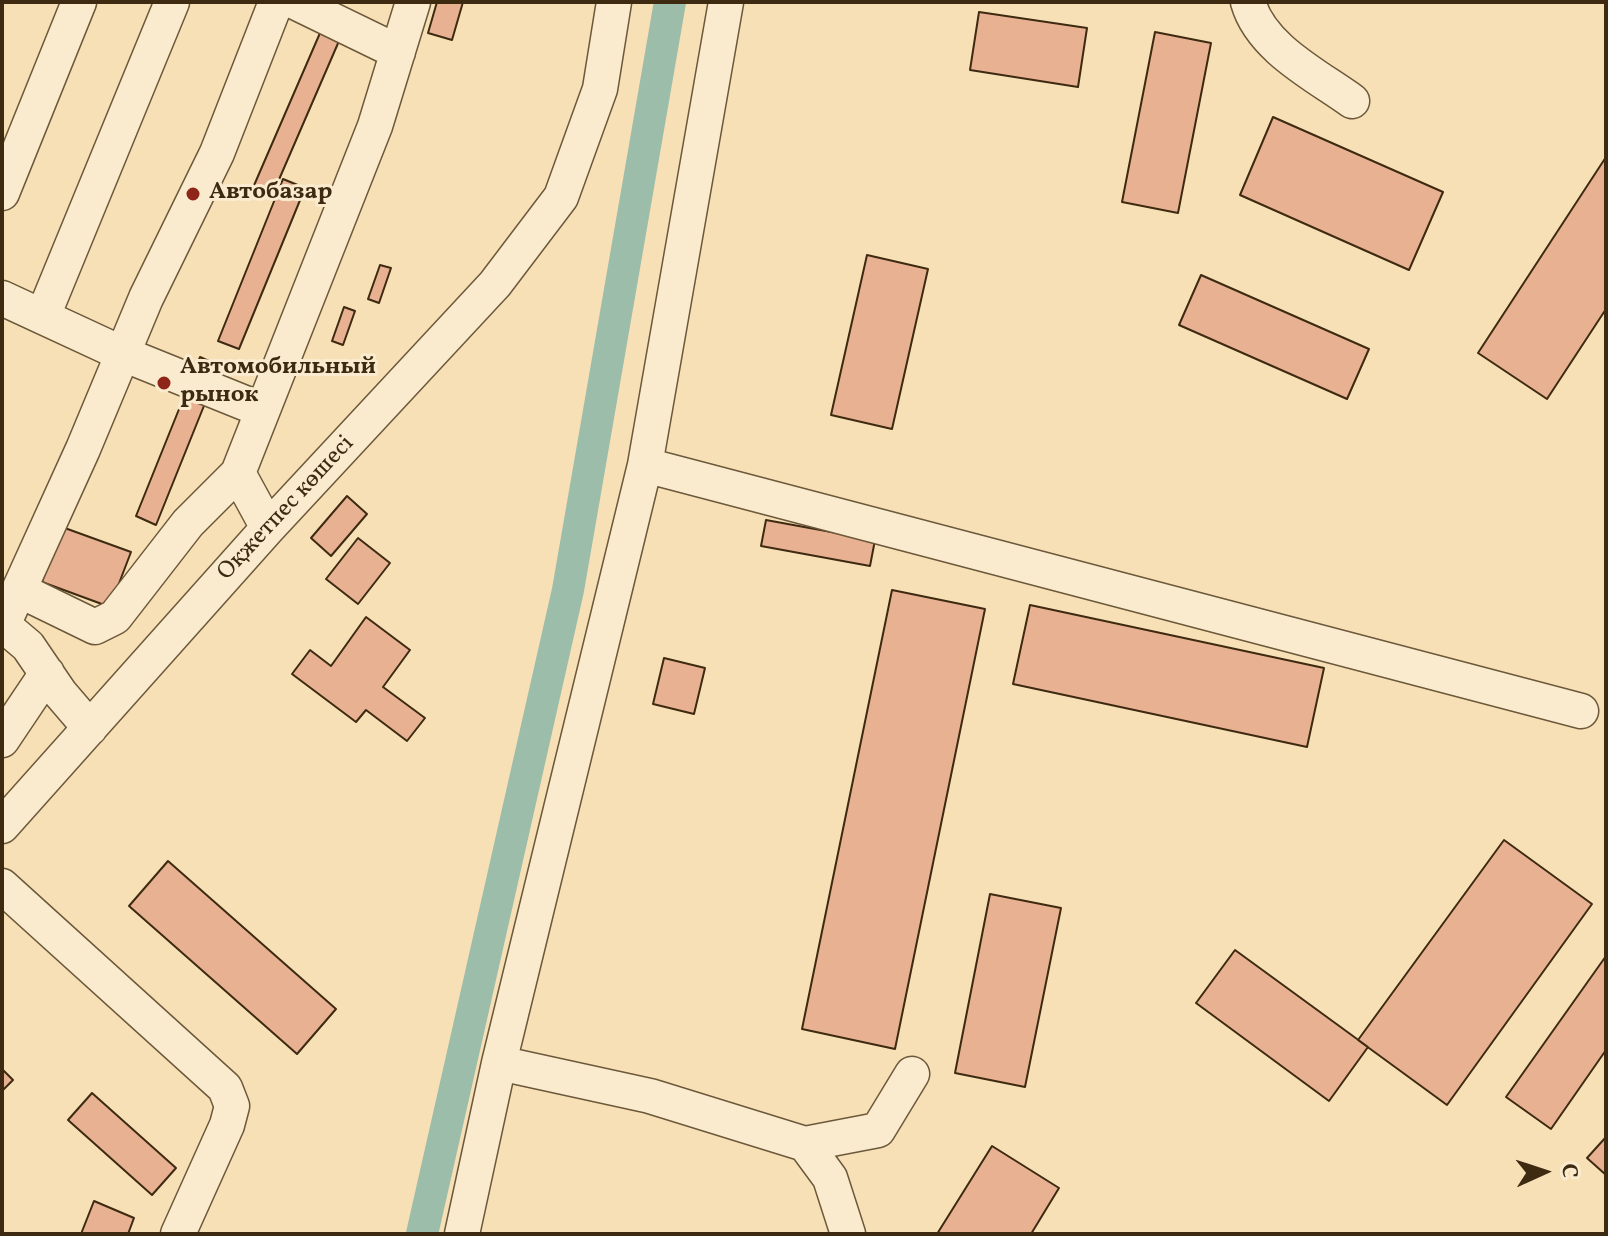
<!DOCTYPE html>
<meta charset="utf-8">
<style>
body{margin:0}
#map{position:relative;width:1608px;height:1236px;overflow:hidden;background:#f7e0b5;font-family:Vollkorn,serif}
canvas{display:block}
.frame{position:absolute;inset:0;border:4px solid #3d2a11;pointer-events:none}
.north{position:absolute;left:1504px;top:1132px;width:80px;height:80px;-webkit-text-stroke:6px #faebcf;paint-order:stroke;rotate:87deg;font-size:22px;font-weight:700;line-height:32px;text-align:center;color:#3d2a11}
.north::after{content:'';display:block;margin:auto;width:28px;height:36px;background:#3d2a11;clip-path:polygon(50% 0,100% 100%,50% 72%,0 100%)}
</style>
<div id="map">
<canvas width="1608" height="1236"></canvas>
<div class="frame"></div>
<div class="north">С</div>
</div>
<script>
const ctx = document.querySelector('canvas').getContext('2d');
ctx.lineJoin = 'round';
function strokePath(path, color, width, dash) {
  ctx.strokeStyle = color;
  ctx.lineWidth = width;
  ctx.lineCap = dash ? 'butt' : 'round';
  ctx.setLineDash(dash || []);
  ctx.stroke(path);
}
function paint(path, color) {
  ctx.fillStyle = color;
  ctx.fill(path, 'evenodd');
}
function write(font, color, halo, rows, align = 'center') {
  ctx.font = font + ' Vollkorn,serif';
  ctx.lineWidth = 6;
  ctx.setLineDash([]);
  ctx.textBaseline = 'middle';
  ctx.strokeStyle = halo;
  ctx.fillStyle = color;
  for (const [text, x, y, turn = 0] of rows) {
    ctx.save();
    ctx.translate(x, y);
    ctx.rotate((+turn || 0) * Math.PI / 180);
    ctx.textAlign = isNaN(turn) ? turn : align;
    if (halo) ctx.strokeText(text, 0, 0);
    ctx.fillText(text, 0, 0);
    ctx.restore();
  }
}
strokePath(new Path2D(`
 M422 1234 568 590 670 2`), '#9dbdab', 32);
const building = new Path2D(`
 M437 2H463L452 40 428 33Z
 M979 12 1087 28 1078 87 970 70Z
 M1155 32 1211 43 1178 213 1122 202Z
 M320 33 339 41 271 198 252 190Z
 M1273 117 1443 192 1409 270 1240 195Z
 M1606 157V309L1547 399 1478 353Z
 M283 179 305 188 239 349 218 341Z
 M867 255 928 269 892 429 831 415Z
 M380 265 391 268 379 303 368 299Z
 M1201 275 1369 349 1347 399 1179 325Z
 M344 307 355 311 343 345 332 341Z
 M200 357 220 366 156 525 136 516Z
 M347 496 367 514 331 556 311 538Z
 M766 520 875 540 870 566 761 546Z
 M62 527 131 552 110 607 42 582Z
 M358 538 390 563 358 604 326 579Z
 M892 590 985 609 895 1049 802 1029Z
 M1030 605 1324 668 1307 747 1013 684Z
 M366 617 410 650 383 687 425 718 407 741 366 710 356 722 292 674 310 650 331 666Z
 M664 658 705 668 694 714 653 704Z
 M1504 840 1592 904 1447 1105 1358 1040Z
 M168 861 336 1009 297 1054 129 906Z
 M990 894 1061 908 1025 1087 955 1073Z
 M1235 950 1368 1047 1329 1101 1196 1003Z
 M1606 956V1050L1551 1129 1506 1097Z
 M2 1069 13 1080 2 1091Z
 M92 1093 176 1168 152 1195 68 1120Z
 M1606 1137V1175L1587 1158Z
 M992 1146 1059 1188 1031 1234H937Z
 M94 1201 134 1218 128 1234H81Z`);
paint(building, '#e8b192');
strokePath(building, '#3d2a11', 2);
const minor = new Path2D(`
 M295 2 398 52
 M1248 2C1261 48 1316 75 1352 101
 M2 193 79 2
 M2 298 123 354 262 410
 M43 316 172 2
 M645 465 1581 711
 M268 528 238 473 375 126 413 2
 M19 590 95 627 115 617 188 523 238 473
 M2 624 28 646 60 693 90 728
 M3 625 83 449 146 298 217 153 276 2
 M2 740 47 673
 M2 826 268 528 495 284 561 197 600 89 614 2
 M2 886 225 1088 232 1106 227 1125 178 1234
 M499 1063 650 1096 805 1144 830 1178 848 1234
 M805 1144 878 1130 912 1074
 M462 1234 499 1063 645 465 726 2`);
strokePath(minor, '#6c583a', 37);
strokePath(minor, '#faebcf', 34);
for (const [x, y, r, color] of [
 [193,194,8,"#8f2418"],
 [164,383,8,"#8f2418"]
]) {
  const dot = new Path2D();
  dot.arc(x, y, r, 0, 2 * Math.PI);
  ctx.fillStyle = color;
  ctx.fill(dot);
  strokePath(dot, '#faebcf', 3);
}
write('bold 24px', '#3d2a11', '#faebcf', [
 ["Автобазар",209,194],
 ["Автомобильный",180,369],
 ["рынок",180,397]
], 'left');
write('24px', '#3d2a11', '#faebcf', [
 ["Оқжетпес көшесі",287,509,-47]
]);
</script>
